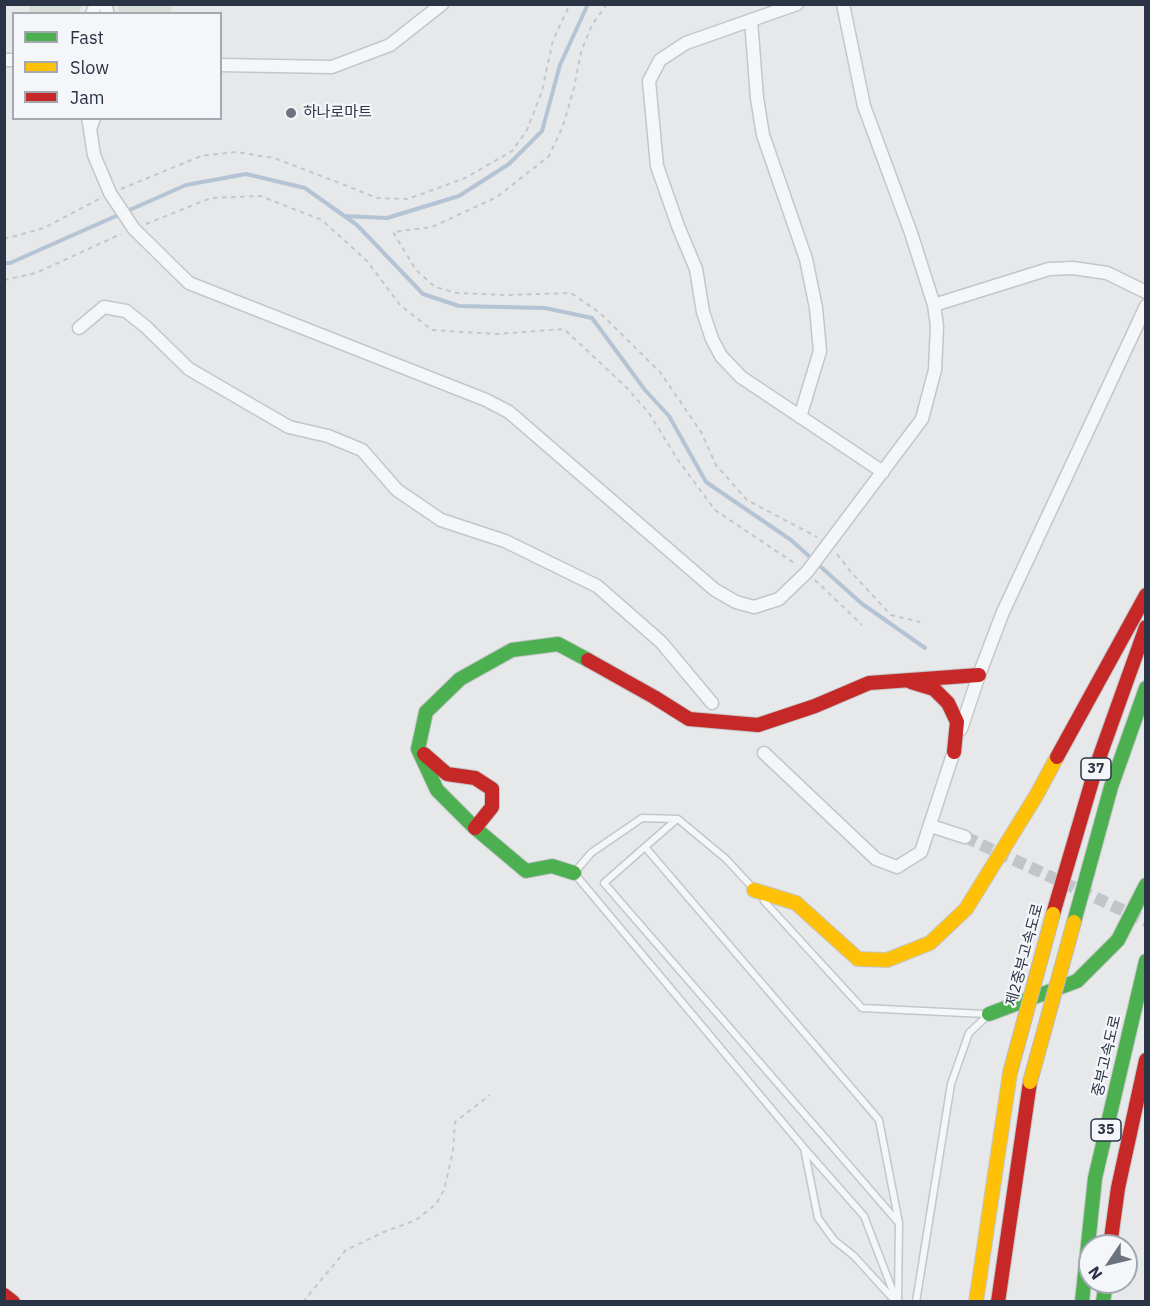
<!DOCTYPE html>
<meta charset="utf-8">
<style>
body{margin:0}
#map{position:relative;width:1150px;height:1306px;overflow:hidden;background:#e6e8ea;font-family:"IBM Plex Sans",sans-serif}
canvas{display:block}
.frame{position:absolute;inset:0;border:6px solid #2b3445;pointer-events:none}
.legend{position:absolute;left:12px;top:12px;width:210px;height:108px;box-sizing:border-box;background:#f4f6f9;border:2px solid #a4a8b1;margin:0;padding:8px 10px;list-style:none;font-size:18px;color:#2b3445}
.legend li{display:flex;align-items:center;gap:12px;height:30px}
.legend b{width:30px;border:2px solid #a4a8b1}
.north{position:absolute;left:1078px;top:1234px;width:60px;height:60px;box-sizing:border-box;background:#f4f6f9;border:2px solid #a4a8b1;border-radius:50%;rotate:235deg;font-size:16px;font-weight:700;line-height:24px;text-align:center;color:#2b3445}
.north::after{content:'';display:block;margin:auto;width:21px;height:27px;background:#6c737f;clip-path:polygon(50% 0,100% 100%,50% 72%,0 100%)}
</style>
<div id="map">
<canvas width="1150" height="1306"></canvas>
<div class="frame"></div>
<ul class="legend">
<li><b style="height:8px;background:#4caf50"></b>Fast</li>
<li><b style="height:8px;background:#ffc107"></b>Slow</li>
<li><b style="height:8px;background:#c62828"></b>Jam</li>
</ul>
<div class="north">N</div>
</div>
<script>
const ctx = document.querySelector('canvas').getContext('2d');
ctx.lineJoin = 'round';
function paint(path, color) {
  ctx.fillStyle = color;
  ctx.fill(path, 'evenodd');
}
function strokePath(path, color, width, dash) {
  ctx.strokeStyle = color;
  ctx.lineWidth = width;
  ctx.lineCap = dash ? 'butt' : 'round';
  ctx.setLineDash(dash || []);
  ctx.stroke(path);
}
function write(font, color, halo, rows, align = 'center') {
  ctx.font = font + ' "IBM Plex Sans","Noto Sans KR",sans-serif';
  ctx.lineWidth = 4.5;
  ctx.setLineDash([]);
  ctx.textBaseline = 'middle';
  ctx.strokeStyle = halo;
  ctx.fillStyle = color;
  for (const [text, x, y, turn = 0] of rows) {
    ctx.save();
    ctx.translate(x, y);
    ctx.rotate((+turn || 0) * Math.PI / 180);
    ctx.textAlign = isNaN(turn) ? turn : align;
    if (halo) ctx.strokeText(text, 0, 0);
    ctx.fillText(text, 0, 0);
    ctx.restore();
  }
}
paint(new Path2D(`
 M30 5V4L83 5 78 13H29Z
 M118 5V4L172 5 171 14 119 13Z`), '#d6ded6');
strokePath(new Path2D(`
 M344 216 387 218 459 196 509 164 542 131 560 65 588 4
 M4 263H10L186 185 246 174 305 188 357 225 423 294 459 306 545 308 592 318 645 390 669 416 706 482 791 540 861 603 925 648`), '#b4c4d5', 4);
strokePath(new Path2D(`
 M965 837 1146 921`), '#c1c4c9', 12, [12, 6]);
const lane = new Path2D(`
 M677 819 645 847 879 1120 899 1223 898 1300
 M645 847 604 883 898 1222
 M751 886 726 859 678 819 642 818 591 853 574 873 804 1148 864 1216 897 1302
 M764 901 862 1008 985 1014
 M804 1148 818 1218 834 1240 854 1256 895 1301
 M916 1302 951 1084 969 1033 986 1017`);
const street = new Path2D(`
 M105 4 108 14
 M797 4 686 43 660 60 649 81 657 166 678 226 696 269 703 312 712 339 721 356 741 377 883 472
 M92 14 96 4
 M751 20 757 98 763 135 806 259 816 308 820 351 800 417
 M4 60H14
 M220 65 332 67 390 45 442 4
 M88 118 90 129 94 118
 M90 129 94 155 110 193 134 229 189 283 486 400 509 412 715 590 736 602 754 607 779 599 807 572 922 419 935 370 937 326 934 305 911 233 864 106 843 4
 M934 305 1049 269 1073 268 1107 273 1146 292
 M79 328 104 307 126 311 146 327 189 369 289 427 328 436 362 450 397 490 441 520 505 541 597 586 661 642 712 703
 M961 729 979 675 1003 612 1146 306
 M764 753 876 859 897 867 921 852 955 748
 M931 826 965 837`);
const fast = new Path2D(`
 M574 873 552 866 526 871 475 828 437 790 418 749 426 712 460 679 512 650 558 644 588 660
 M1074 922 1111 787 1146 688
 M989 1014 1077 981 1118 940 1146 885
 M1082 1302 1095 1178 1146 961
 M1103 1302 1106 1282`);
const slow = new Path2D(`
 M754 890 796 903 858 959 887 960 930 943 966 909 1036 796 1057 757
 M976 1302 1010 1073`);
const jam = new Path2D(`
 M588 660 654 697 689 719 758 725 815 706 869 683 979 675
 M911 682 934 689 948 703 957 722 954 752
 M424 754 447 774 475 778 492 789V807L475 828
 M1057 757 1146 595
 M1053 914 1097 764 1146 627
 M1110 1246 1118 1188 1146 1060
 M4 1295 13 1302
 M998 1302 1030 1082`);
strokePath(lane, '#c4c6c8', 9);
strokePath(street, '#c4c6c8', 15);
strokePath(fast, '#c4c6c8', 16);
strokePath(slow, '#c4c6c8', 16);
strokePath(jam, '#c4c6c8', 16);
strokePath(new Path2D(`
 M607 4 592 25 581 52 574 88 563 126 549 156 497 197 432 227 393 232 416 270 435 287 457 293 505 295 571 293 600 313 660 372 701 432 716 465 747 500 817 537
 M121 189 201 156 236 152 274 158 337 182 377 198 408 199 465 178 512 151 527 130 542 91 553 40 570 4
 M146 224 211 198 260 196 322 220 367 261 400 305 432 330 496 334 564 329 626 387 649 413 678 460 715 510 797 565
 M4 239 44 228 99 199
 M4 280 36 273 121 234
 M837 554 850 571 891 615 920 622
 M815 580 862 625
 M303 1302 346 1250 384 1232 416 1220 436 1204 444 1190 453 1151 455 1122 490 1095`), '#c5c6ca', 2, [4.5, 4.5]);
strokePath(lane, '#f5f6f7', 6);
strokePath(street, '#f5f6f7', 12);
strokePath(fast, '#4caf50', 14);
strokePath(slow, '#ffc107', 14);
strokePath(jam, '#c62828', 14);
const slowBridge = new Path2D(`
 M1010 1073 1053 914
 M1030 1082 1074 922`);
strokePath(slowBridge, '#b8bbbf', 16, []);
strokePath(slowBridge, '#ffc107', 14);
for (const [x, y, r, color] of [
 [291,113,6,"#6c737f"]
]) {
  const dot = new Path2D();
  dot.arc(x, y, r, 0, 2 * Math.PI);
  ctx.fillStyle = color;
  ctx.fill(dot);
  strokePath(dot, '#f4f6f9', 2);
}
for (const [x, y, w] of [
 [1096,769,30],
 [1106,1130,30]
]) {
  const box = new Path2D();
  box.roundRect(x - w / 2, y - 11, w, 22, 4.5);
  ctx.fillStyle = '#f4f6f9';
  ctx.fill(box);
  strokePath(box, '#2b3445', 1.5);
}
write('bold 14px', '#2b3445', null, [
 ["37",1096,769],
 ["35",1106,1130]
]);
write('15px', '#2b3445', '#f4f6f9', [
 ["하나로마트",303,113]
], 'left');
write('15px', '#2b3445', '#f4f6f9', [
 ["제2중부고속도로",1025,955,-75],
 ["중부고속도로",1107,1056,-77]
]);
</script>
